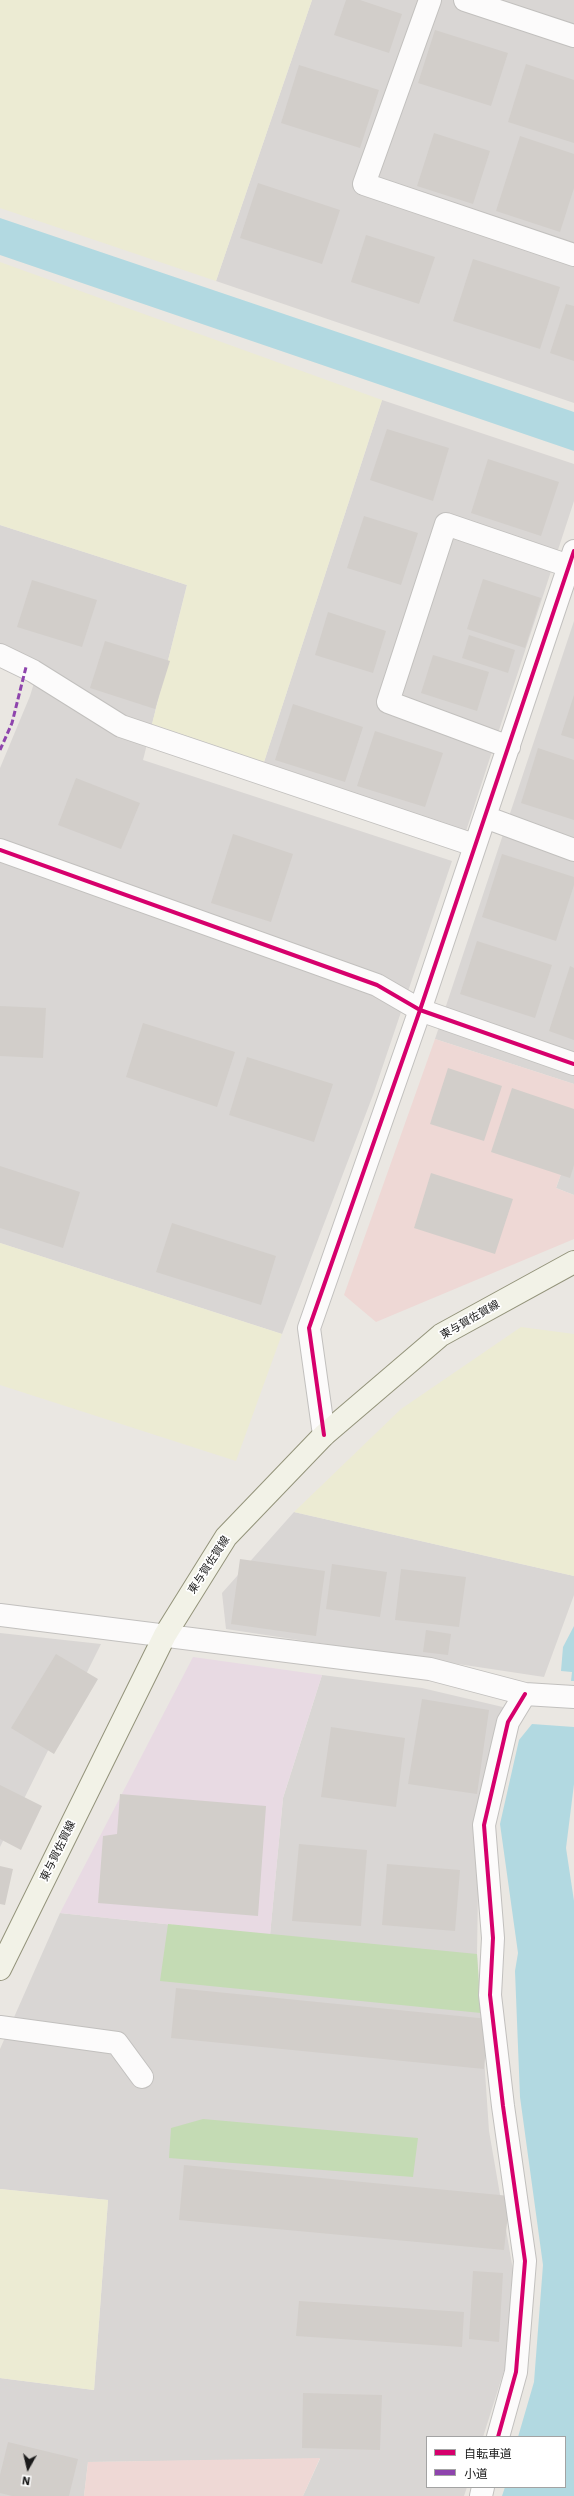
<!DOCTYPE html>
<meta charset="utf-8">
<style>
body{margin:0}
#map{position:relative;width:574px;height:2496px;overflow:hidden;background:#eae7e2;font-family:"Work Sans","Noto Sans JP",sans-serif}
canvas{display:block}
.legend{position:absolute;left:426px;top:2436px;width:140px;height:52px;box-sizing:border-box;background:#fff;border:1px solid #a3a3a3;margin:0;padding:5px 7px;list-style:none;font-size:12px;color:#1a1a1a}
.legend li{display:flex;align-items:center;gap:8px;height:20px}
.legend b{width:20px;border:1px solid #a3a3a3}
.north{position:absolute;left:8px;top:2448px;width:40px;height:40px;-webkit-text-stroke:3px #fff;paint-order:stroke;rotate:188deg;font-size:11px;font-weight:700;line-height:16px;text-align:center;color:#1a1a1a}
.north::after{content:'';display:block;margin:auto;width:14px;height:18px;background:#1a1a1a;clip-path:polygon(50% 0,100% 100%,50% 72%,0 100%)}
</style>
<div id="map">
<canvas width="574" height="2496"></canvas>
<ul class="legend">
<li><b style="height:5px;background:#d6006c"></b>自転車道</li>
<li><b style="height:5px;background:#8e44ad"></b>小道</li>
</ul>
<div class="north">N</div>
</div>
<script>
const ctx = document.querySelector('canvas').getContext('2d');
ctx.lineJoin = 'round';
function paint(path, color) {
  ctx.fillStyle = color;
  ctx.fill(path, 'evenodd');
}
function strokePath(path, color, width, dash) {
  ctx.strokeStyle = color;
  ctx.lineWidth = width;
  ctx.lineCap = dash ? 'butt' : 'round';
  ctx.setLineDash(dash || []);
  ctx.stroke(path);
}
function write(font, color, halo, rows, align = 'center') {
  ctx.font = font + ' "Work Sans","Noto Sans JP",sans-serif';
  ctx.lineWidth = 3.5;
  ctx.setLineDash([]);
  ctx.textBaseline = 'middle';
  ctx.strokeStyle = halo;
  ctx.fillStyle = color;
  for (const [text, x, y, turn = 0] of rows) {
    ctx.save();
    ctx.translate(x, y);
    ctx.rotate((+turn || 0) * Math.PI / 180);
    ctx.textAlign = isNaN(turn) ? turn : align;
    if (halo) ctx.strokeText(text, 0, 0);
    ctx.fillText(text, 0, 0);
    ctx.restore();
  }
}
paint(new Path2D(`
 M312 0H574V403L216 281Z
 M382 400 574 464V501L466 831 264 762Z
 M0 525 187 585 143 760 452 861 373 1095 282 1334 0 1243V768L30 696 38 670 0 646Z
 M574 621V1084L435 1039Z
 M574 1138V1195L556 1188Z
 M294 1512 574 1576V1595L544 1677 226 1629 222 1593Z
 M0 1633 101 1644 0 1847Z
 M322 1675 422 1688 507 1708 479 1826 477 1954 489 2131 513 2270 509 2355 483 2437H427V2487H467L464 2496H303L320 2459 88 2462 84 2496H0V2378L94 2390 108 2200 0 2189V2049L60 1913 270 1935 283 1798Z`), '#d9d6d4');
paint(new Path2D(`
 M435 1039 574 1084V1138L556 1188 574 1195V1239L376 1322 344 1295Z
 M320 2458 303 2496H84L88 2462Z`), '#eed8d5');
paint(new Path2D(`
 M193 1657 322 1675 283 1798 270 1935 60 1913Z`), '#e8dae3');
paint(new Path2D(`
 M0 0H312L216 281 0 208Z
 M0 262 382 400 264 762 152 724 187 585 0 525Z
 M0 1243 282 1334 236 1461 0 1385Z
 M521 1327 574 1334V1576L294 1512 401 1409Z
 M0 2189 108 2200 94 2390 0 2378Z`), '#ecebd3');
paint(new Path2D(`
 M168 1924 477 1954 481 2013 160 1981Z
 M203 2119 418 2138 413 2177 169 2158 171 2128Z`), '#c4dbb4');
paint(new Path2D(`
 M0 218 574 412V451L0 255Z
 M574 1626V1681H571L572 1672 561 1671 563 1647Z
 M532 1724 574 1727V1784L566 1848 574 1901V2496H502L505 2487H565V2437H518L534 2382 543 2265 520 2097 515 1971 518 1953 500 1824 519 1740Z`), '#b2d9e1');
paint(new Path2D(`
 M346 0H360L402 14 389 53 334 35Z
 M435 30 508 53 491 106 418 83Z
 M526 64 574 80V143L508 122Z
 M299 65 379 90 360 148 281 123Z
 M434 133 490 151 473 204 417 186Z
 M520 136 574 154V188L560 232 496 211Z
 M258 183 340 210 322 264 240 238Z
 M366 235 435 257 419 304 351 282Z
 M473 259 560 287 540 349 453 321Z
 M566 304 574 306V361L550 353Z
 M387 429 449 448 433 501 370 480Z
 M488 459 559 482 541 536 471 513Z
 M364 516 418 533 401 585 347 568Z
 M483 579 541 598 525 648 467 629Z
 M32 580 97 600 82 647 17 627Z
 M328 612 386 631 373 673 315 655Z
 M469 635 515 650 508 673 462 658Z
 M105 641 170 661 155 709 90 688Z
 M433 655 489 672 477 711 421 693Z
 M574 695V739L561 735Z
 M293 704 363 727 345 782 275 760Z
 M375 731 443 753 425 807 357 786Z
 M538 748 574 760V820L521 803Z
 M76 778 140 803 121 849 58 825Z
 M233 834 293 854 271 922 211 903Z
 M502 854 574 877V885L556 941 482 917Z
 M477 941 552 965 535 1018 460 994Z
 M570 966 574 968V1040L549 1031Z
 M0 1006 46 1008 43 1058 0 1056Z
 M143 1023 235 1052 217 1107 126 1077Z
 M247 1057 333 1084 314 1142 229 1115Z
 M448 1068 502 1086 484 1141 430 1124Z
 M512 1088 574 1109V1165L570 1178 491 1152Z
 M0 1166 80 1192 63 1248 0 1228Z
 M431 1173 513 1199 495 1254 414 1228Z
 M172 1223 276 1256 261 1305 156 1272Z
 M240 1559 325 1571 316 1636 231 1624Z
 M332 1564 387 1572 380 1617 326 1609Z
 M401 1569 466 1577 459 1627 395 1620Z
 M426 1630 451 1634 448 1655 423 1652Z
 M56 1654 98 1679 54 1754 11 1728Z
 M422 1699 489 1710 477 1794 408 1784Z
 M331 1727 405 1738 396 1807 321 1797Z
 M0 1785 42 1806 21 1850 0 1839Z
 M120 1794 266 1806 258 1916 98 1903 103 1836 117 1834Z
 M299 1844 367 1850 361 1926 292 1921Z
 M387 1864 460 1870 455 1931 382 1925Z
 M0 1866 13 1869 5 1905 0 1904Z
 M176 1988 489 2019 484 2069 171 2038Z
 M184 2165 510 2196 504 2250 179 2220Z
 M473 2271 503 2273 499 2342 469 2339Z
 M299 2301 464 2312 462 2347 296 2336Z
 M303 2393 382 2395 380 2450 302 2448Z
 M8 2442 78 2459 69 2496H12L0 2493V2475Z`), '#d2ceca');
const minor = new Path2D(`
 M430 0 364 184 574 255
 M465 0 574 36
 M0 655 33 671 121 726 474 845
 M509 747 388 702 446 524 569 566
 M485 817 574 850
 M0 850 377 985 420 1010 574 1064
 M324 1435 309 1328 420 1010 574 551
 M0 1615 430 1669 525 1694 574 1697
 M0 2027 117 2043 142 2077
 M498 2437 516 2372 525 2261 503 2106 490 1995 493 1938 484 1825 508 1722 525 1694
 M481 2496 483 2487`);
const secondary = new Path2D(`
 M0 1969 165 1635 226 1537 324 1435 441 1335 574 1262`);
strokePath(minor, '#c2c0be', 24);
strokePath(secondary, '#93937a', 24);
strokePath(minor, '#fcfbfb', 22);
strokePath(secondary, '#f2f2e7', 22);
strokePath(new Path2D(`
 M0 750 12 723 26 667`), '#8e44ad', 3, [6, 3]);
strokePath(new Path2D(`
 M0 850 377 985 420 1010 574 1064
 M324 1435 309 1328 420 1010 574 551
 M498 2437 516 2372 525 2261 503 2106 490 1995 493 1938 484 1825 508 1722 525 1694`), '#d6006c', 4);
write('11px', '#1a1a1a', '#fff', [
 ["東与賀佐賀線",470,1320,-30],
 ["東与賀佐賀線",209,1565,-57],
 ["東与賀佐賀線",58,1851,-64]
]);
</script>
